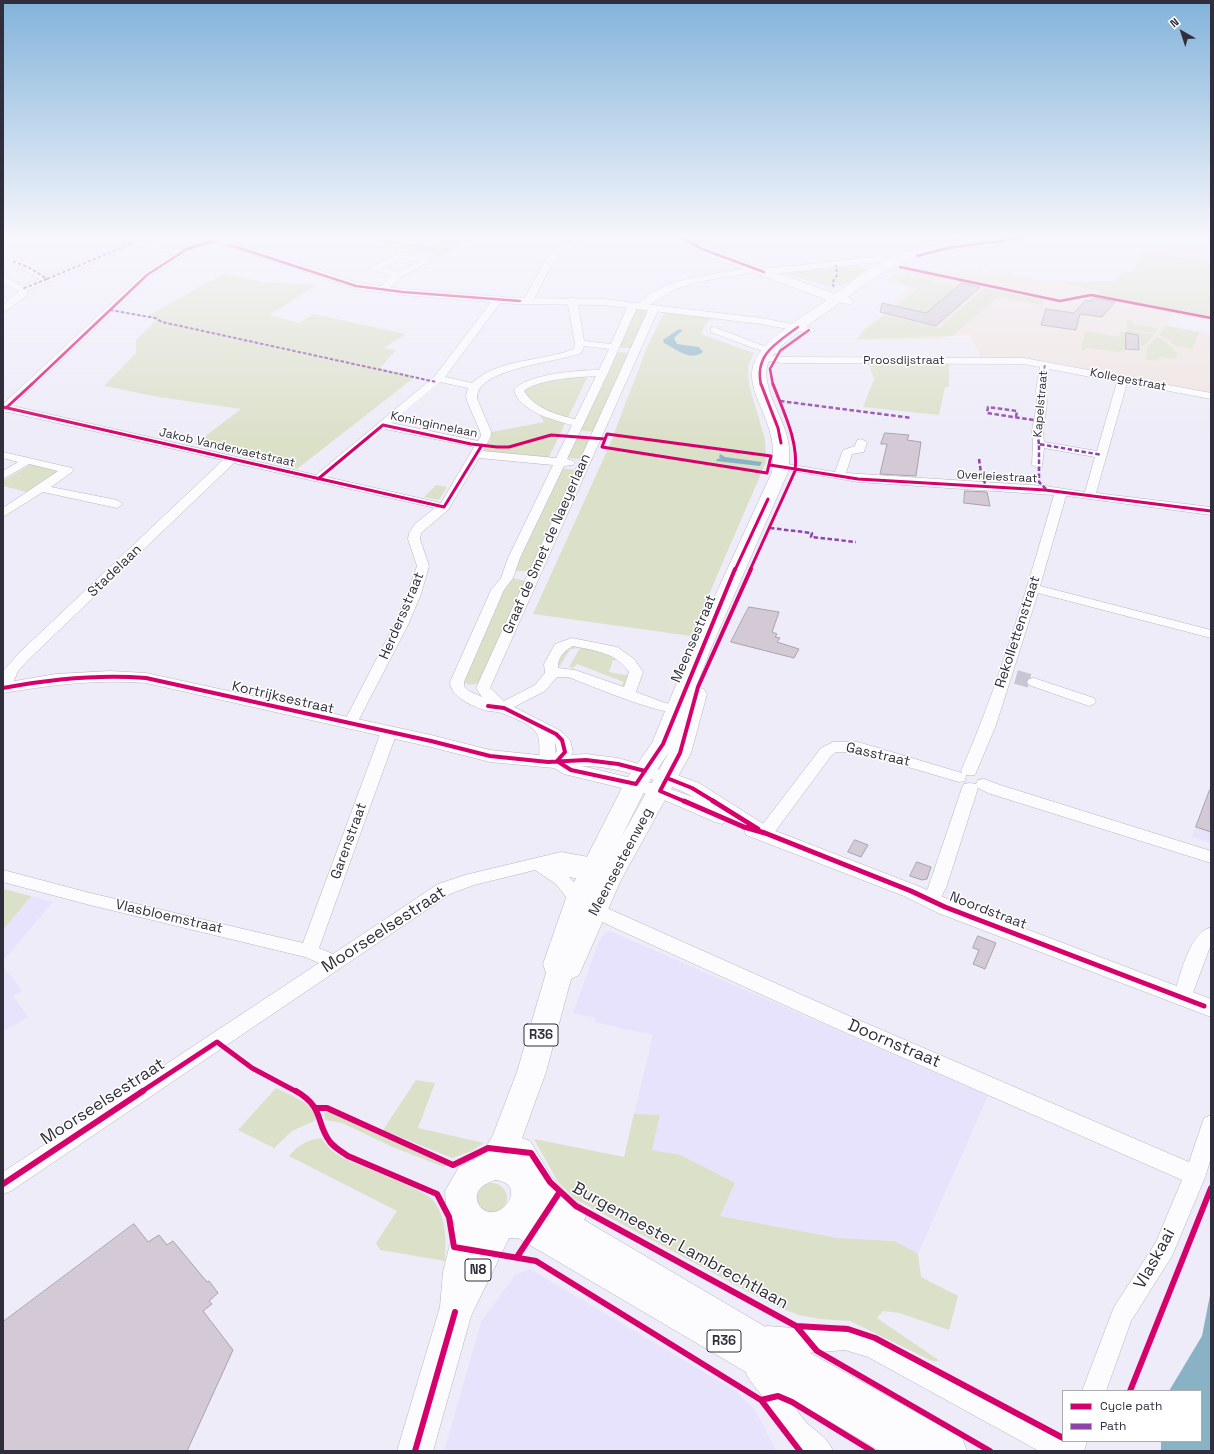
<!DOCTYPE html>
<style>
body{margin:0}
#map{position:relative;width:1214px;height:1454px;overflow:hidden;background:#eeecf8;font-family:"Space Grotesk",sans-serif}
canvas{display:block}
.frame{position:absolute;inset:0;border:4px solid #302e3c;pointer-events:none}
.legend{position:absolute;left:1062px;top:1390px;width:140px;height:52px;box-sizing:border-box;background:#fff;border:1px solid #acabb1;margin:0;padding:5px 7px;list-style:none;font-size:12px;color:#302e3c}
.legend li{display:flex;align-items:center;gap:8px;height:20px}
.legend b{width:20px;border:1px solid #acabb1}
.north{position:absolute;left:1162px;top:12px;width:40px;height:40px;-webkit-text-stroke:3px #fff;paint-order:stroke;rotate:321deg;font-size:11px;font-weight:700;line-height:16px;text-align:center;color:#302e3c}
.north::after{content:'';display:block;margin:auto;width:14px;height:18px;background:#302e3c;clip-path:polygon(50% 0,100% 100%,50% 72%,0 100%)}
</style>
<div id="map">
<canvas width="1214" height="1454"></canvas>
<div class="frame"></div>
<ul class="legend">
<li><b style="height:5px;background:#d6006c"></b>Cycle path</li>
<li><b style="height:5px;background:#8e44ad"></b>Path</li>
</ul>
<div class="north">N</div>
</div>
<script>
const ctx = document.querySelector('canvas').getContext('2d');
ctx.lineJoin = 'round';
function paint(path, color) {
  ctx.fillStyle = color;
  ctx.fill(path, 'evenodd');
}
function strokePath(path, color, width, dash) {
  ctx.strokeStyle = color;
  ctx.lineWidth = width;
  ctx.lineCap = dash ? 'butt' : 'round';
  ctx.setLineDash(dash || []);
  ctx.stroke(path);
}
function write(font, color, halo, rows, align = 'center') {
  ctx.font = font + ' "Space Grotesk",sans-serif';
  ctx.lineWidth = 3;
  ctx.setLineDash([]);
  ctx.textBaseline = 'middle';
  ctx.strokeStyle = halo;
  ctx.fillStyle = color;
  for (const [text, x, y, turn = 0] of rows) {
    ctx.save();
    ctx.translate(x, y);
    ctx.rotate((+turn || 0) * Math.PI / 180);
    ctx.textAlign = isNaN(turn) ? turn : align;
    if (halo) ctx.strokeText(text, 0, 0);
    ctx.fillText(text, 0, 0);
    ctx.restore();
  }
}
paint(new Path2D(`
 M1211 781V843L1192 837Z
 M3 889 53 902 3 961Z
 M610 931 988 1096 918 1254 894 1241 838 1238 720 1216 735 1183 681 1155 652 1150 660 1115 634 1114 653 1035 594 1022 595 1018 573 1013 599 941 605 933Z
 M3 966 22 991 13 996 28 1017 3 1032Z
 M530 1269 736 1391 756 1411 776 1451H444L481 1322 515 1275Z`), '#e7e3fc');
paint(new Path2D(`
 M1150 250 1211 253V321L1173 315 1167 325 1211 334V393L1040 361 981 358 969 334 943 337V339L857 340V339L866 328 898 305 892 303 911 286 886 280 906 267 953 273 964 270 972 273 981 270 987 273 992 269 1044 281H1116L1124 271 1133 272 1143 252Z`), '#efe4e0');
paint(new Path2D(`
 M364 236 422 245 479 236 440 256 394 245 386 248 379 245 387 242Z
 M1143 252 1211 263V317L1096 295 1100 291 1061 282 1116 281 1124 271 1133 272Z
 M856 266 866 270C857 277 845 287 834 285L833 283 838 275 837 268Z
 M836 268V275L830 287 787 274 791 272Z
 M223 274 266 282 317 285 269 315 299 323 314 314 406 334 384 348 396 350 380 368 416 376 297 469 195 444 241 409 159 397 104 386 136 353V340L156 320 147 316Z
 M908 276 957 287 926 313 896 306 919 288 899 283Z
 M985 288 1043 300V305L998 297 952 336 857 339 866 328 884 315 939 328Z
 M636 309 650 310 631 348H619Z
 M665 311 711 317 704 327 701 334 754 353 748 365 749 385 765 439 766 462 691 636 533 614 608 449 648 345Z
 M1126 320 1133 321V324L1158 329 1155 333 1127 329Z
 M1166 326 1199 332 1192 349 1175 346 1169 340 1159 335Z
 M1127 330 1154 334 1144 346 1139 345 1138 335 1126 333V350L1118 352 1086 348V350H1081L1085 331 1119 337 1120 332 1125 333Z
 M1157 337 1165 341 1177 353 1175 359 1160 357 1158 361 1145 359 1148 346Z
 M617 352 629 353 594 432 578 430Z
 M869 364H949V387H945L939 415 863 407 874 379Z
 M586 369 588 376 548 459 483 451 488 442H490L492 432 544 422 520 385 524 382Z
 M575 438 591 439 581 459 567 458Z
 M31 464 58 472 55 476 52 475 27 492 3 486V481Z
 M560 468 577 470 531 571H515L514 570Z
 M436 485 447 487 439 500 424 497Z
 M512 578 526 581 480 682C473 686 467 686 462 680L507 581Z
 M570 645 615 654 621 660H613L609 672 630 676 624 686H621L624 682 577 664 573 668 569 667 580 648 570 649 560 666 556 665 565 649Z
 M3 889 31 896 3 930Z
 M416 1080 435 1083 418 1128 484 1143 472 1151 452 1158 383 1130Z
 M276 1088C289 1095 313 1102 316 1118L314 1121 292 1131 274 1148 238 1130Z
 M330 1110 379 1135 447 1164 444 1167 395 1148 342 1123 325 1120 324 1113Z
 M634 1114 660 1115 652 1150 681 1155 735 1183 720 1216 838 1238 895 1241 918 1254 921 1277 958 1296 949 1330 899 1313 883 1311 877 1318 940 1361H932L850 1321 820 1319 799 1315 775 1306 575 1199 558 1182 534 1139 624 1157Z
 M321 1138 332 1151 345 1159C361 1166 424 1190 432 1199 447 1216 446 1241 445 1261L380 1250 376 1243 397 1211 289 1156C298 1145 307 1140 321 1138Z
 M477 1198a15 15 0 1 1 30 0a15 15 0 1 1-30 0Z`), '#dbe0c9');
paint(new Path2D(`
 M679 329 683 330 674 338 677 344 699 347 703 352C690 362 676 349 664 343L663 340Z
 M720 454 725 457 762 462 760 466 716 461 717 459 721 458 719 457Z
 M1211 1290V1451H1161V1441H1201V1391H1169L1202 1336Z`), '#89b2c5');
const building = new Path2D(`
 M962 283 980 287 936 326 880 312 882 303 926 313Z
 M1094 298 1115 302 1102 317 1080 314 1076 330 1041 325 1046 309 1074 313 1086 300 1090 301Z
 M1126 333 1138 335 1139 350 1126 349Z
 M885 433 909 435 907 440 921 442 916 476 880 474 887 444H881Z
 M965 491 987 492 990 506 964 503Z
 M749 607 779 612 772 632 777 634 775 637 780 638 777 642 799 649 794 658 731 642Z
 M1210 790H1211V832L1196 827Z
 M855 840 868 845 861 857 848 852Z
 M917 862 931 867 927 879 922 880 910 876Z
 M978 936 996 943 985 969 973 964 979 950 973 948Z
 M134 1224 148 1242 159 1235 167 1245 173 1241 207 1282 209 1281 218 1293 209 1301 212 1304 203 1311 233 1350 187 1451H3V1322Z`);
paint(building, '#d4cad6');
strokePath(building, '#a8a2ab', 1);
strokePath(new Path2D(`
 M1016 677 1034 682`), '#c8c6d2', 14, [14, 7]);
const minor = new Path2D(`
 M107 236H119L180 250 216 238 220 240 190 251 189 255H183L150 277 13 406 316 475 434 377 495 297 498 296 503 299 445 377 472 383C499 358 541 362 574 349L575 343 567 300 569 298H575L577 300 584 341 611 344 628 305 630 303H636L638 305 608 373 567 459 573 461 575 463 573 465 564 466 520 558 513 578 504 590 464 682V686L469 691 482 697 476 688 649 308 651 306H657L659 308 490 688 504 701 535 685 545 673 544 664 555 644 572 638 617 647 634 659 643 672 636 692 665 703 682 706 684 709 682 712C663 717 590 685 568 677H557L545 691 514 707 561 731 570 740 573 752C565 764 556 769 543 766 535 754 545 738 532 728 525 722 511 717 502 713 496 711 490 712 484 710 472 706 450 696 450 682L491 590 501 578 508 558 553 465 479 458 448 510 421 533 420 539 429 566 421 594 408 625 355 727 350 729 345 727 343 724 394 625 407 594 417 566 408 539 409 533 415 524 435 508 234 463 28 660 18 671 10 690 3 691 4 670 18 654 223 460 8 412 3 413V404L144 273 173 254 136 245 28 290 26 296 3 313V305L19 291 3 283V276L22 286 40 279 9 261 10 259C22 256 38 270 48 276L127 242ZM584 346 609 349 599 370C579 370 526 374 514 390 519 411 555 421 572 425L556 458 483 451 491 436V431L478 401C469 369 560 362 581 353ZM596 376 575 419C557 415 534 408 524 391 538 379 578 377 596 376ZM440 382 468 388 466 396 467 401 480 431 481 436 478 441 391 423ZM385 429 474 447 441 503 327 477ZM573 646C596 651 615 652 629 672L624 687 575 670 558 668C557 658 565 650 573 646ZM555 742 557 751 555 753Z
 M232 236H241L228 245H222V241Z
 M579 236H588L561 254 553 262 533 301 528 304 525 303 523 301 546 259 555 250Z
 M1206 236H1211V238H1207Z
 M403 252 431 261 401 277 385 292H379V288L392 276 369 268ZM404 258 419 262 397 272 381 268Z
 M883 256 886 257V261L764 275 760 272 764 269Z
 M755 266 758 267V271C730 278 701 278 674 290 665 294 646 310 639 308L637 306C662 275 720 275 755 266Z
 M714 327 761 345 782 349 784 351 779 354 756 349 711 332V328Z
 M763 354 782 357 1024 358 1211 393V399L1127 383 1096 493 1211 507V515L1066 496 1040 586 1211 630V638L1038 593 996 725 975 775H966L965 781 959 782 857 752H836L831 756 771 837 765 839 759 837 757 833 759 829 821 748 833 742H858L962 773 961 771C1000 682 1027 588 1054 495L858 482 781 469 777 468 775 466 777 464 781 463 835 472 843 450 855 446 857 440 861 439 867 442 864 452 852 454 846 473 1045 486 1085 492 1095 457 1044 448 1042 467 1038 468 1032 465 1033 444 1032 431 1037 403 1036 390 1040 367 1024 364 782 363 760 359 758 357 760 355ZM1049 369 1117 382 1097 451 1044 442 1043 431 1047 403 1046 390Z
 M3 452 72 468 74 470 72 472 51 487 117 500 123 504 117 508 43 492 3 517V508L58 471 29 464 3 479V471L18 462 3 458Z
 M1034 678 1094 698 1096 701 1094 704 1089 706 1029 685 1027 682 1029 679Z
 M389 727 394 729 397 732 319 948 333 954 438 884 465 875 561 852 605 860 611 862 613 866 611 870 604 872 607 876 604 880 598 882 569 877 579 888 600 905 847 1015 1189 1162 1204 1118 1211 1115V1157L1206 1175 1172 1256 1131 1321 1106 1391H1082L1114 1307 1156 1242 1182 1180 833 1027 615 928 588 915 567 898 556 884 535 870 474 885 450 894 11 1191 3 1194V1172L319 963 305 957 90 905 3 882V870L90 893 303 943 381 732 384 729Z
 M984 779 1000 785 1211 851V863L988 793 978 788 976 784 978 780Z
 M970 783 976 784 978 788 946 888 937 904 931 905 925 904 922 899 928 888 962 788 964 784Z
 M1209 928 1211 929V944L1191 998 1189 1003 1182 1006 1175 1003 1173 998C1180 978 1188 935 1209 928Z
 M767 1326 807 1329 845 1326 873 1335 1063 1437V1441H1087L1084 1451H1039L868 1357 845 1350 807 1353 767 1350 759 1346 755 1338 759 1330Z
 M757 1359C784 1370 788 1401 804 1420 814 1431 827 1436 833 1451H802L786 1437 769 1405 749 1379 745 1371 749 1363Z`);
const tertiary = new Path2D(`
 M201 236H214L358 283 403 289 516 298 603 299 761 318 809 327 815 330 809 333 761 324 603 305 516 304 403 295 356 289 203 238Z
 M110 671 146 673 431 735 490 750 548 756 586 754 618 758 674 774 699 783 773 830 918 886 952 901 1211 999V1017L938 913 904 896 746 835 744 829 730 820 722 824 715 822 655 796 564 774 554 768 490 762 431 747 146 683C97 679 51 685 3 693V683L56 674ZM582 766C612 765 668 782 693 797L660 785Z`);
const primary = new Path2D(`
 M672 236H686L715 250 835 294C853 281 871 266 891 257 928 242 1003 230 1041 236L1035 240 999 244 995 242C963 247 928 249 899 264 880 273 864 285 848 297L853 301 851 304 839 303C820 318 787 337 772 356 755 377 781 413 787 436 790 448 790 460 788 472L712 646 696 687 704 689 707 694 691 753 621 880 579 975 571 979 546 1072 522 1138 530 1141 551 1176 564 1191 581 1205 586 1216 584 1220 803 1349 962 1438 967 1451H880L518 1238H509L471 1316 433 1451H397L440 1307 443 1272 455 1224 446 1206 445 1191 459 1167 481 1156 493 1135 517 1072 546 973 543 964 566 898 626 780 652 743 692 646 772 472C773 460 774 448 771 436 764 404 737 377 763 348 781 329 806 315 827 300L706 255 684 245ZM669 752 622 836 649 782ZM495 1180C527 1183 505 1219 486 1211 477 1207 473 1195 481 1188 484 1184 491 1182 495 1180Z`);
strokePath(minor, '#b6b5c0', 1);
strokePath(tertiary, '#b6b5c0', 1);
strokePath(primary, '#b6b5c0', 1);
paint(minor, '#fcfcfe');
paint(tertiary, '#fcfcfe');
paint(primary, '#fcfcfe');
strokePath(new Path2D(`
 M13 261 30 268 47 279 22 289
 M47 279 135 242
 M834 287 832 283 837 275 836 265
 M110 310 155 318 162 322 436 382
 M1042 385 1045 364`), '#8e44ad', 2, [3.5, 2]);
strokePath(new Path2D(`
 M780 401 912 418
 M1016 417 1017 411 988 407 987 413 1040 421
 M1039 444 1037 431 1042 403V384
 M979 459 981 473 986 486
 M1046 489 1039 482V444L1102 455
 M770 528 812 533 811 537 856 542`), '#8e44ad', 2.5, [4.5, 2.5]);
strokePath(new Path2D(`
 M678 236 702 249 764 272
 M230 245 356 286 403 292 520 301
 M917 256 948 248 1035 236
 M900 267 1060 301 1091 295 1211 318
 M31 385 147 275 187 249 216 240
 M761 385C754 354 777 343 798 327
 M773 385 770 369 780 351 809 330`), '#d6006c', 2.5);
strokePath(new Path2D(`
 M761 384 778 428 781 443
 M3 407 444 507 482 445
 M6 408 32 384
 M607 434 771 456 767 473 602 447Z
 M770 465 858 479 1045 490 1211 511
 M318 479 383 425 471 444 497 447H509L551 435 605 439
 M735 570 768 499
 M750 570 795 471C799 441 783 411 773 384`), '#d6006c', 3);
strokePath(new Path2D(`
 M3 688C51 679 97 674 146 678L431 741 490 756 548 762 586 760 618 764 645 771
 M488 706 504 708 556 734 562 740 565 752 557 761
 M557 761 571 770 636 784 663 744 735 569
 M667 778 692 788 715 802
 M686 802 660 791 680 753 698 687 751 569`), '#d6006c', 4);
strokePath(new Path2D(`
 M684 801 744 827 765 833 911 891 945 907 1204 1006
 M713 801 758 829
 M141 1092 217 1042 252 1068 297 1092`), '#d6006c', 5);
strokePath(new Path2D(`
 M296 1091C325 1108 315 1122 330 1142 335 1148 342 1152 348 1156L437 1194 449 1217 454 1247 536 1261 761 1400 800 1451
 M317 1108H327L453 1165 488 1148 531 1153 550 1182 576 1206 796 1326 817 1351 990 1451
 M3 1184 143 1091
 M517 1257 559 1193
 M796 1326 848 1329 875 1338 1063 1438
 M1130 1391 1211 1188
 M761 1400 778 1396 792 1402 872 1451
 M415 1451 455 1312`), '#d6006c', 6);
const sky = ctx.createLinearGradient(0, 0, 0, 439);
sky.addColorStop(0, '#82b3da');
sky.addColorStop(0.54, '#f7f6fc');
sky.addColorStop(1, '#f7f6fc00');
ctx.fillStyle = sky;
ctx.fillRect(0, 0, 1214, 439);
write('12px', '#302e3c', '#fff', [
 ["Proosdijstraat",904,361],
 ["Kollegestraat",1128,380,11],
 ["Kapelstraat",1041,404,-85],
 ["Koninginnelaan",434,425,12],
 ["Jakob Vandervaetstraat",227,448,13],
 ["Overleiestraat",997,477,3]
]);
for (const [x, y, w] of [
 [541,1035,34],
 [478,1270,26],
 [724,1341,34]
]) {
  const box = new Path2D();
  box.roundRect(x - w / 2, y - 11, w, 22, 3);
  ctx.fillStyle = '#fff';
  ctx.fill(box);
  strokePath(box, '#302e3c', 1);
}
write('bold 13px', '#302e3c', null, [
 ["R36",541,1035],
 ["N8",478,1270],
 ["R36",724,1341]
]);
write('14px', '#302e3c', '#fff', [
 ["Graaf de Smet de Naeyerlaan",547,544,-66],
 ["Stadelaan",115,571,-44],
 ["Herdersstraat",402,616,-67],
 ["Rekollettenstraat",1018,632,-72],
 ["Meensestraat",694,639,-67],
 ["Kortrijksestraat",283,698,13],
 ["Gasstraat",878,755,13],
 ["Garenstraat",349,841,-70],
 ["Meensesteenweg",621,862,-62],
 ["Noordstraat",988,911,21],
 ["Vlasbloemstraat",169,917,13]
]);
write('17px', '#302e3c', '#fff', [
 ["Moorseelsestraat",384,930,-33],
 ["Doornstraat",894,1044,23],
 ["Moorseelsestraat",103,1102,-33],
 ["Burgemeester Lambrechtlaan",680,1246,29],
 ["Vlaskaai",1155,1259,-61]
]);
</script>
